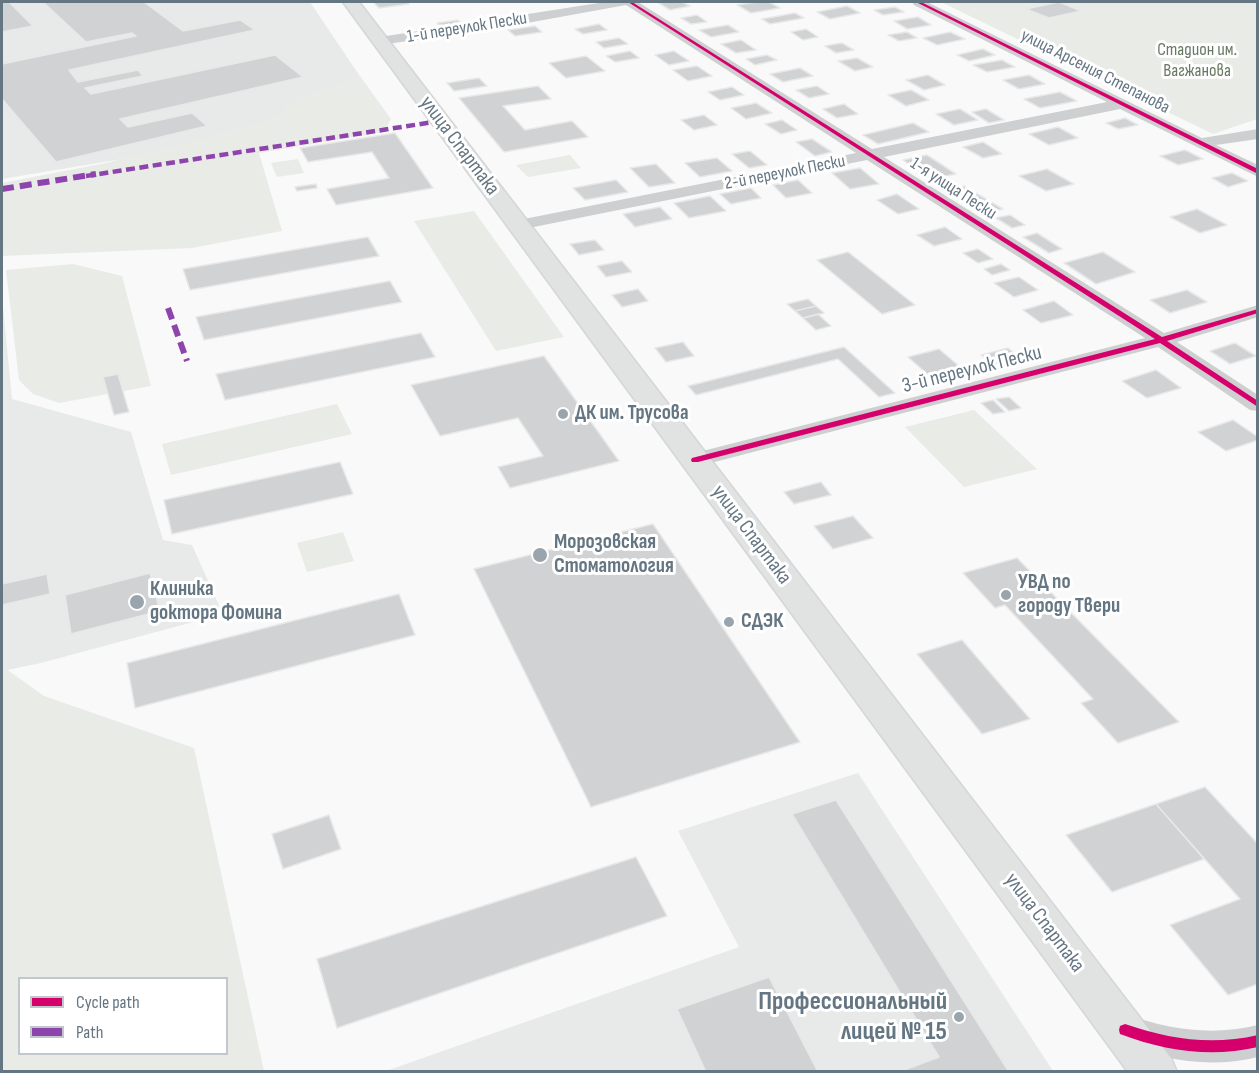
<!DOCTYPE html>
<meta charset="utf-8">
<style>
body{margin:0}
#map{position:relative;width:1259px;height:1073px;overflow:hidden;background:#f9f9f9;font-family:"Sofia Sans Condensed",sans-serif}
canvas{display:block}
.frame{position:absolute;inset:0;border:3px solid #657683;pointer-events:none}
.legend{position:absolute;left:18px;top:977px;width:210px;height:78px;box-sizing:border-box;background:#fff;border:2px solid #c1c8cd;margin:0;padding:8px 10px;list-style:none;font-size:18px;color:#657683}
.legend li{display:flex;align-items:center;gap:12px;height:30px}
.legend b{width:30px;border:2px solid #c1c8cd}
</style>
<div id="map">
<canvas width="1259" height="1073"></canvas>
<div class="frame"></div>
<ul class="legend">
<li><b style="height:8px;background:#d6006c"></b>Cycle path</li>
<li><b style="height:8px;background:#8e44ad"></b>Path</li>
</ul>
</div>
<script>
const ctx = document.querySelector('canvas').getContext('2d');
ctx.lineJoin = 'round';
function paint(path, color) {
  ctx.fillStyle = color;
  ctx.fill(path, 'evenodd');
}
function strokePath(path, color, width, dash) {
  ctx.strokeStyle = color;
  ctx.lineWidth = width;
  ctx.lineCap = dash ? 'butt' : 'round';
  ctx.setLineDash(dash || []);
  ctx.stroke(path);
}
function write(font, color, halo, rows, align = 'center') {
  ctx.font = font + ' "Sofia Sans Condensed",sans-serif';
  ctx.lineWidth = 6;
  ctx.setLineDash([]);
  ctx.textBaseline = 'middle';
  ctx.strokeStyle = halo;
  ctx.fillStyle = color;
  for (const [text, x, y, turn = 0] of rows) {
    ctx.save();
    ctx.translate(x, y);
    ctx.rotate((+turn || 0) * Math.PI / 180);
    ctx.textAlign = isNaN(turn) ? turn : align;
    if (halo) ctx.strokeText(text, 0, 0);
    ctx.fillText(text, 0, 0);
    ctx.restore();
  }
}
paint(new Path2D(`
 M2 2H310L386 115 2 179Z
 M2 296 12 399 131 432 163 540 192 545 223 614 41 663 7 670 2 666Z
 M858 773 1053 1071 383 1072 739 947 678 831Z`), '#e8e9e9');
paint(new Path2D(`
 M941 2H1257V119L1213 134Z
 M360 76 391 119 384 132 259 153 282 231 192 248 2 256V183L106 163 269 121 296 99Z
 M570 155 581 168 528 177 516 165Z
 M298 159 304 173 277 177 271 163Z
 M474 211 564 337 496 351 414 221Z
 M73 264 122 276 151 386 59 403 33 394 19 380 6 270Z
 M337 404 352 434 171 475 162 444Z
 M974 410 1037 469 964 487 905 427Z
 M343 532 354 561 307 572 297 543Z
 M2 666 44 696 194 748 264 1071H2ZM20 978H226V1054H20Z`), '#e8ebe6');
const building = new Path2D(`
 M2 2H9L33 26 2 32Z
 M43 2H144L183 31 240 20 255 30 69 70 78 82 138 70 143 76 85 88 91 94 275 55 303 77 120 119 128 127 192 113 207 126 56 162 2 99V64L136 36 132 33 86 42Z
 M373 2H406L409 4 379 8Z
 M657 2H682L690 6 670 10Z
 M757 2H769L780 8 751 13 737 5Z
 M1059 2 1081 11 1049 18 1026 9Z
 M847 6 860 13 830 19 817 12Z
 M895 7 904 12 883 15 874 10Z
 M795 13 804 18 770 24 762 19Z
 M697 15 707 22 691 24 681 18Z
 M918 17 931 25 907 29 894 21Z
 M458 20 463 25 442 28 437 23Z
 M599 24 607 30 583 34 575 29Z
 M728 25 739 32 711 37 699 30Z
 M535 26 542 32 515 36 508 30Z
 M806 29 818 37 803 40 791 32Z
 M907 32 917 38 899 41 888 35Z
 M950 32 965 39 937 45 923 38Z
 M619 38 628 44 604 48 596 42Z
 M741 40 756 50 736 53 721 44Z
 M842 43 854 50 836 53 825 46Z
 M983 49 995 55 969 61 957 55Z
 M630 51 639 58 615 62 606 56Z
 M674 51 689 61 669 65 655 55Z
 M767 55 777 60 755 65 746 59Z
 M586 56 605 71 566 78 549 63Z
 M857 58 873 67 855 71 838 61Z
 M1002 60 1015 67 987 72 973 65Z
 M697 66 712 76 688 81 673 70Z
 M800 68 813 76 783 82 770 74Z
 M928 75 945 85 924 90 906 80Z
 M1029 75 1045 84 1019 89 1003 80Z
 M479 78 487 86 454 91 447 83Z
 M538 86 551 99 503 106 525 130 572 121 588 137 504 152 459 98Z
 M817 86 829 94 809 98 796 90Z
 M732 87 744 95 720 100 708 92Z
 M911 90 929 100 906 106 888 95Z
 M1060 92 1077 101 1040 108 1024 99Z
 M756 103 772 113 746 119 731 108Z
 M844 104 858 114 837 118 823 109Z
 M960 109 978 120 954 125 936 114Z
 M986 109 1004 120 989 123 972 112Z
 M704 115 717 125 694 130 681 120Z
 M1125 118 1138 125 1118 129 1106 123Z
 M782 120 797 130 781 134 765 124Z
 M913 123 929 132 878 144 863 135Z
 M1058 127 1078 138 1049 145 1029 134Z
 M395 133 433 188 336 205 327 189 389 178 372 152 308 162 300 148Z
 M812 139 832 152 815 156 796 142Z
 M983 142 1002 154 983 158 963 147Z
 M1185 150 1203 159 1178 165 1160 156Z
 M750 151 767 165 749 168 732 154Z
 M927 155 956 174 931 179 903 160Z
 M717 158 732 171 700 177 685 163Z
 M656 164 675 183 649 187 630 168Z
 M860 168 879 184 850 189 832 173Z
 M1047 169 1074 184 1046 191 1019 176Z
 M1232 173 1248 181 1228 187 1212 178Z
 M616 180 628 192 585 200 573 188Z
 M798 180 812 193 786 198 773 185Z
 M316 184 317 188 297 191 295 187Z
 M964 186 1003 209 987 213 948 190Z
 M751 188 761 198 731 204 720 194Z
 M897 194 919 209 898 214 877 200Z
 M710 196 726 211 689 218 674 203Z
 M660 207 672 219 635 227 623 214Z
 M1197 209 1227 225 1200 233 1170 217Z
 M1010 215 1025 225 1012 228 996 218Z
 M945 227 962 239 934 246 917 235Z
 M1037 233 1062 249 1049 253 1023 237Z
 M368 237 379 256 190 290 183 269Z
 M595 240 604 250 579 255 570 244Z
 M978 249 993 259 978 263 963 253Z
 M848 252 915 305 882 314 817 260Z
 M1103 252 1135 272 1096 284 1064 263Z
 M622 261 632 272 606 277 597 266Z
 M1001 264 1010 270 992 275 984 269Z
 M1019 277 1038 290 1014 297 994 283Z
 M390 281 402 302 204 340 196 317Z
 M638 289 648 301 622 307 612 295Z
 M1187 290 1207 302 1170 313 1150 300Z
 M808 299 816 306 795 311 787 304Z
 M1054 301 1073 315 1041 323 1023 310Z
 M816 306 824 313 803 318 795 311Z
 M818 314 831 326 816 330 803 318Z
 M421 333 435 357 225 400 216 374Z
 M683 342 694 356 666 362 655 348Z
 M1235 343 1256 356 1230 364 1210 351Z
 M844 347 895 393 879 397 838 359 696 395 688 386Z
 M1008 348 1020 358 993 365 981 355Z
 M939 349 966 372 934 380 908 357Z
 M544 356 619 461 510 488 498 467 543 456 518 418 440 436 411 385Z
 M1156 370 1181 388 1147 398 1122 381Z
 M118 374 129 412 114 415 103 377Z
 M1009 397 1021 408 1009 411 996 399Z
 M993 400 1005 412 993 414 981 403Z
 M1233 420 1258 437V440L1226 451 1198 432Z
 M340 462 353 494 172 534 164 500Z
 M821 482 831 495 794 504 784 492Z
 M853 516 873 538 833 549 814 526Z
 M653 524 800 742 591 807 474 569Z
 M1017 558 1179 722 1118 743 1081 703 1093 699 1005 605 995 608 963 573Z
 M150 573 160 611 71 634 65 595Z
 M47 574 50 594 2 605V584Z
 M399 594 415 635 135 708 127 663Z
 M962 640 1030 719 982 734 917 654Z
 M1205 787 1258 844V984L1228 995 1170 925 1240 899 1156 804Z
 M836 800 1009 1072H899L939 1057 792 814Z
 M1156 804 1204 859 1112 892 1066 835Z
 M329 815 341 849 283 869 272 834Z
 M636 857 667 916 337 1028 317 959Z
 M769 977 818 1072H706L677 1009Z`);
paint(building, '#d0d2d3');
strokePath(building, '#e8e8e8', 1.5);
const major = new Path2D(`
 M343 2H359L1171 1058 1177 1072H1128Z`);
strokePath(major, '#d5d6d7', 3);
paint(new Path2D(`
 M605 2H638L872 149 1107 102 914 5 912 2H927L1202 138 1258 129V139L1216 145 1258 165V177L1120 109 884 157 1164 333 1258 305V317L1177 342 1258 395V411L1250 410 1158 347 703 465 695 467 687 465 684 460 687 455 1145 338 867 160 519 230 513 229 510 225 513 221 519 220 856 153 626 5 505 27 380 45 373 41 380 37Z
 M1128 1015C1171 1030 1213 1036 1258 1025V1057C1208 1069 1163 1060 1116 1042L1111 1031 1116 1020Z`), '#cecfd0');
paint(major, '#e1e2e2');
strokePath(new Path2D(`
 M86 176 440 121`), '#8e44ad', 4.5, [9, 4.5]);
strokePath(new Path2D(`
 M2 189 96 174
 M168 308 187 361`), '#8e44ad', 6, [12, 6]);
paint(new Path2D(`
 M628 2H632L1162 337 1258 309V313L1167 341 1258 401V407L1160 343 698 462H692L691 460 692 458 1155 339Z
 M916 2H921L1258 169V174Z
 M1125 1024C1169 1039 1211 1046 1258 1035V1047C1211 1058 1165 1051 1120 1034L1119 1030 1120 1026Z`), '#d6006c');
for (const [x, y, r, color] of [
 [563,414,6,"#99a4ac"],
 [540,555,8,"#99a4ac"],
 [1006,595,6,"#99a4ac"],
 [137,602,8,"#99a4ac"],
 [729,622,6,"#99a4ac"],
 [959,1017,6,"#99a4ac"]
]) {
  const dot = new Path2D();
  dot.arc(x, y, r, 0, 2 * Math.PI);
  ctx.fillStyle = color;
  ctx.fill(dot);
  strokePath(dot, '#fff', 2);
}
write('18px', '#657683', '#fff', [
 ["1-й переулок Пески",467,28,-9],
 ["улица Арсения Степанова",1095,72,27],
 ["2-й переулок Пески",785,173,-11],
 ["1-я улица Пески",953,189,33]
]);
write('18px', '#687a64', '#fff', [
 ["Стадион им.",1197,50],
 ["Вагжанова",1197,71]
]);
write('21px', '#657683', '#fff', [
 ["улица Спартака",459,146,53],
 ["3-й переулок Пески",972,370,-14],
 ["улица Спартака",751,535,53],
 ["улица Спартака",1044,923,53]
]);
write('bold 21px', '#657683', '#fff', [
 ["ДК им. Трусова",575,414],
 ["Морозовская",554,543],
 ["Стоматология",554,567],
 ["УВД по",1018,583],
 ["городу Твери",1018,607],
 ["Клиника",150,590],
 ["доктора Фомина",150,614],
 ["СДЭК",741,622]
], 'left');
write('bold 26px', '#657683', '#fff', [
 ["Профессиональный",947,1002],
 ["лицей № 15",947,1032]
], 'right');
</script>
